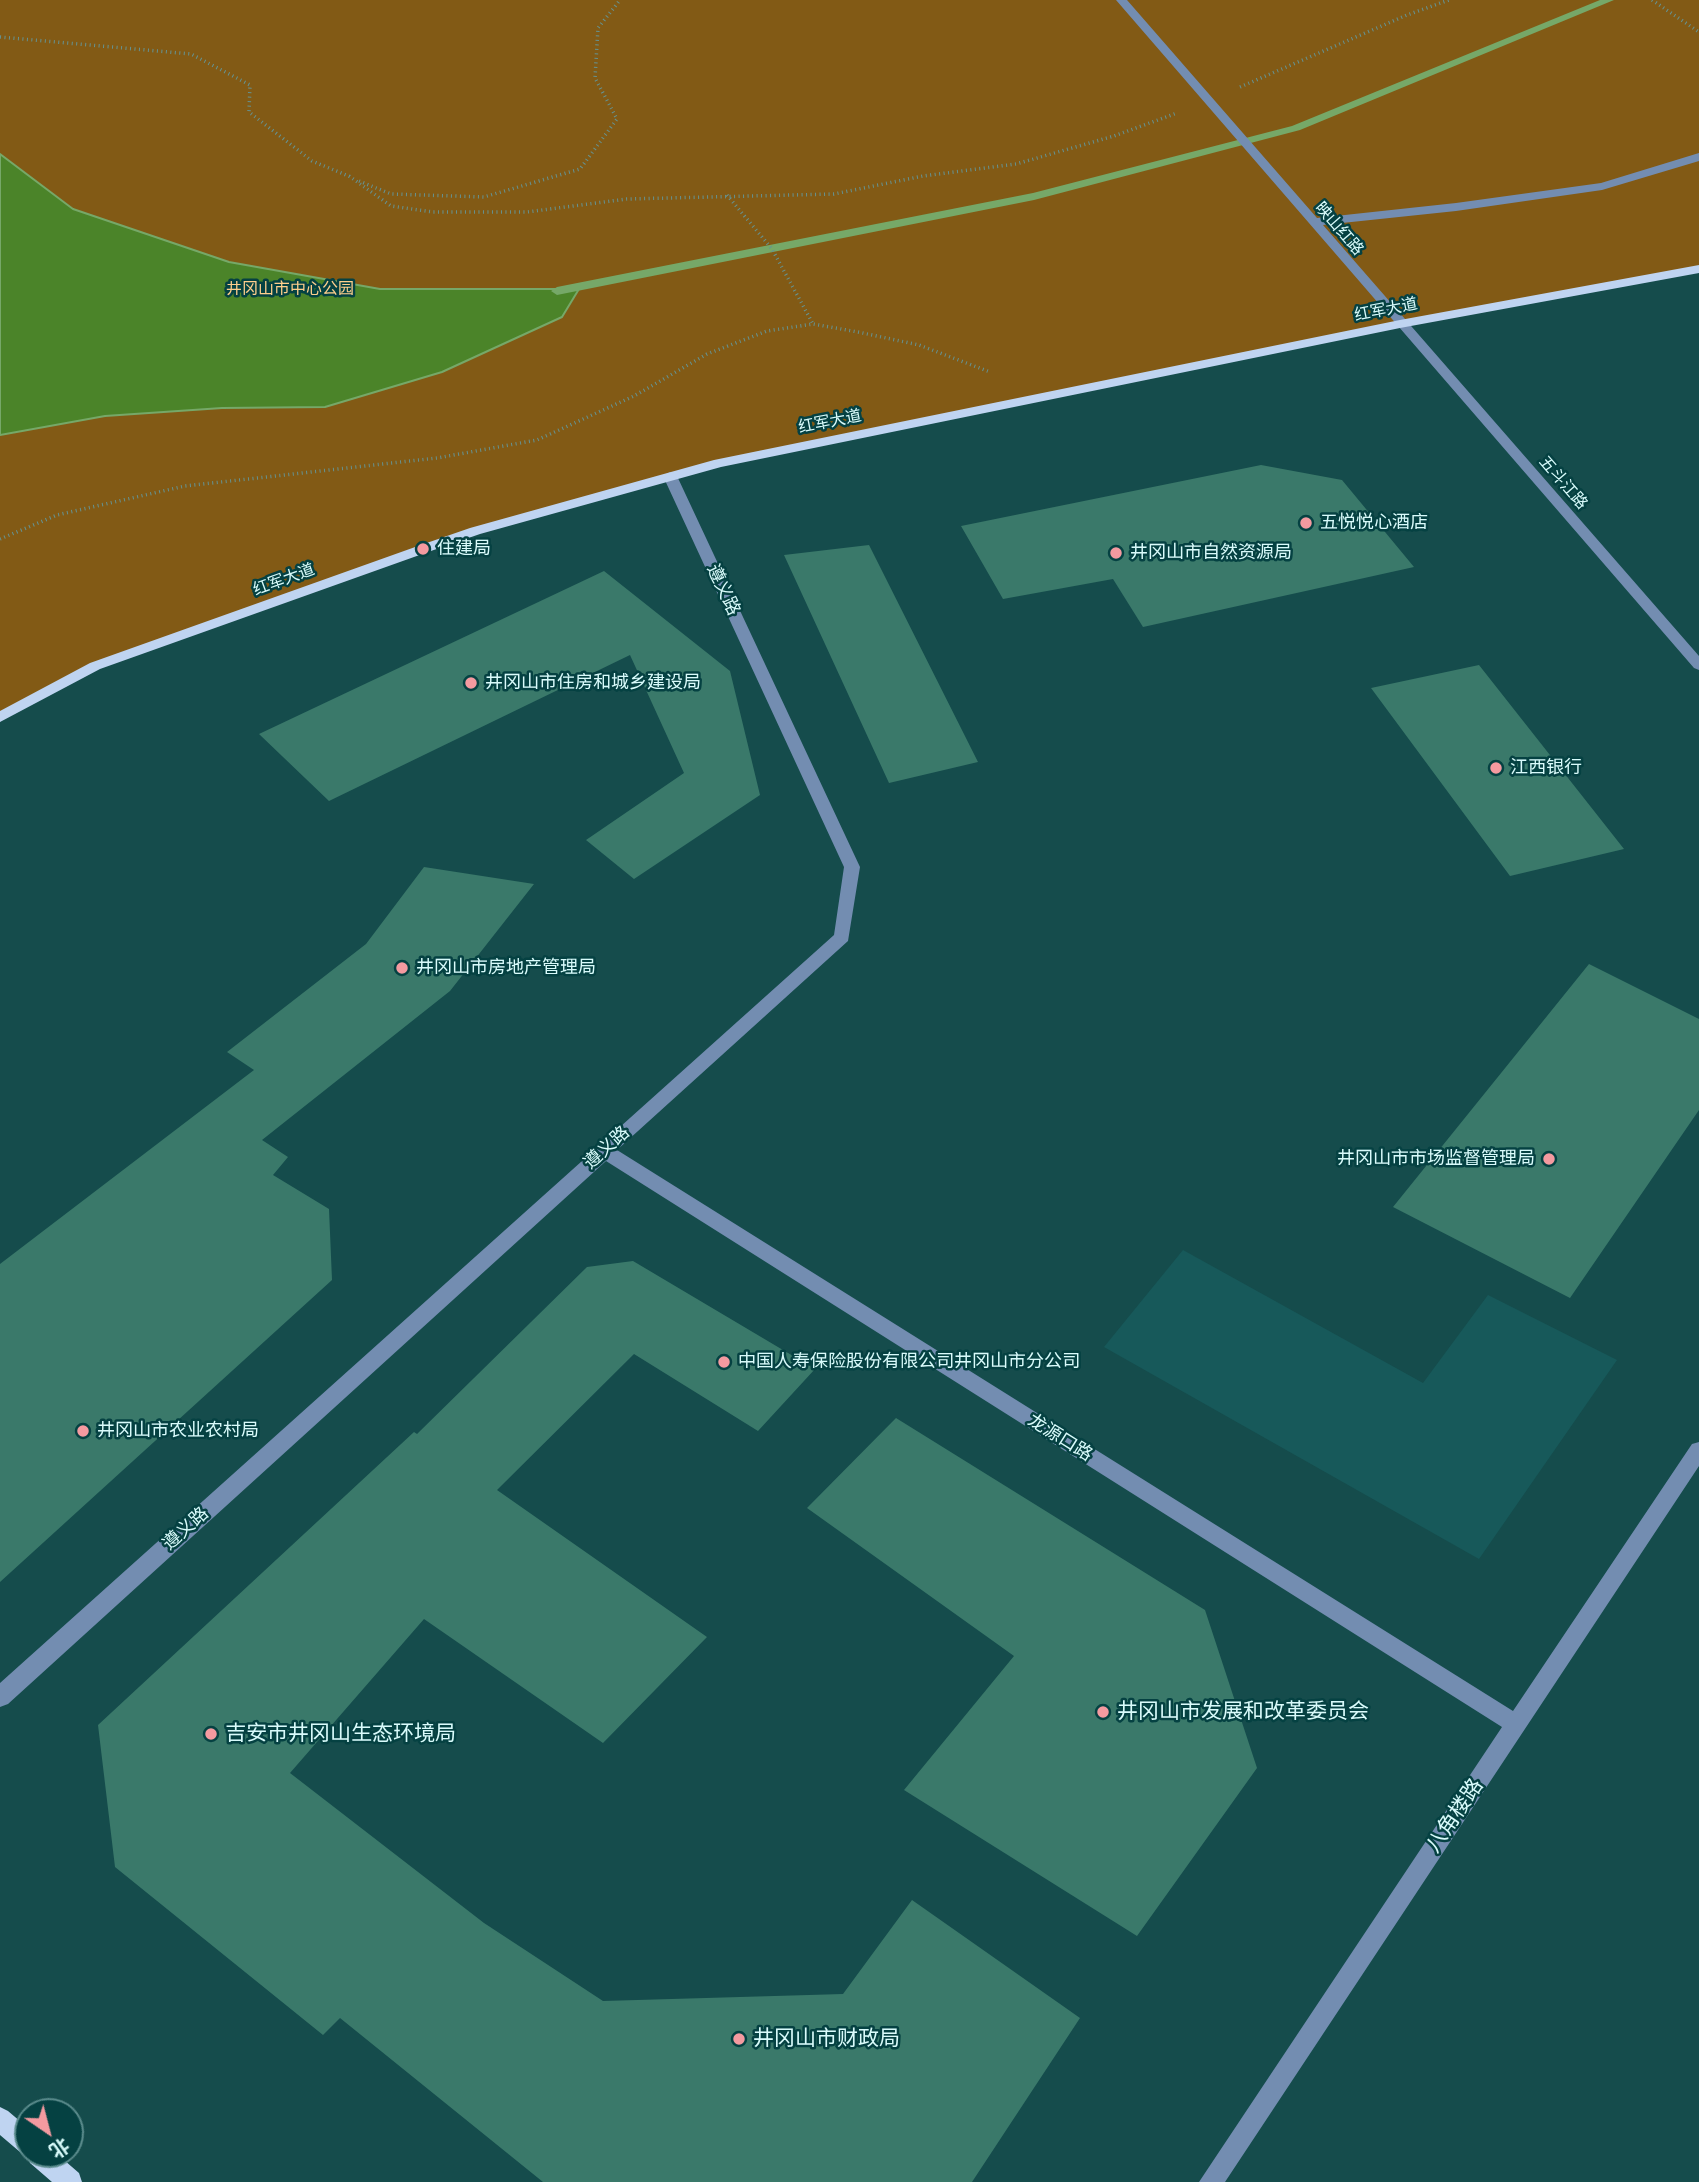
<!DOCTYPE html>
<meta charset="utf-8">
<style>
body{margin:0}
#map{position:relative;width:1699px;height:2182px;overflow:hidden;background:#154c4c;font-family:Manrope,"Noto Sans SC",sans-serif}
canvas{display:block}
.north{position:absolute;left:14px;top:2098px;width:70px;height:70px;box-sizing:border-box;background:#054142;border:2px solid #5a8b8c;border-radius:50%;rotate:145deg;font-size:19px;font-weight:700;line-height:28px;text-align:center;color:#d9fbfb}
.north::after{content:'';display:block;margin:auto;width:24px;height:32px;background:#f49aa0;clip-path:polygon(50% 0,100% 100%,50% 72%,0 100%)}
</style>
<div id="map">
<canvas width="1699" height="2182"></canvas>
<div class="north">北</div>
</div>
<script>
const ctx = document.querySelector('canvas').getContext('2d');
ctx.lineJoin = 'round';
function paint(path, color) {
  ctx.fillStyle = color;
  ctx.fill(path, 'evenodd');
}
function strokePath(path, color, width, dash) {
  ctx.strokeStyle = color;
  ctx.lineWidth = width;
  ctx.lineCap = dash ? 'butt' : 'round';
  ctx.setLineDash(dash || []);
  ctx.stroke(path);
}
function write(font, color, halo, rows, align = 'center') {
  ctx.font = font + ' Manrope,"Noto Sans SC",sans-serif';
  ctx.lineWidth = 5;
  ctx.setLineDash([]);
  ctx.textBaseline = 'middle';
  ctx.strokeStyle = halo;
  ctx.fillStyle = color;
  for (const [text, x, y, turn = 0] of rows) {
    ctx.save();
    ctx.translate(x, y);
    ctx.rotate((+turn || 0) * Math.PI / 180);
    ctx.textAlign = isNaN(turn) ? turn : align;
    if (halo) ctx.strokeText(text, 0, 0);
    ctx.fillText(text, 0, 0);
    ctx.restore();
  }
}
paint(new Path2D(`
 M1183 1250 1423 1383 1488 1295 1617 1360 1479 1559 1104 1347Z`), '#17595a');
paint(new Path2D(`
 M0 0H1699V269L1400 324 719 463 475 531 95 666 0 717Z`), '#825a15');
const water = new Path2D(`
 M0 154 73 209 229 262 380 289H579L562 317 442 372 325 407 222 408 105 416 0 435Z`);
paint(water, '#4b8429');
strokePath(water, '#76a868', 2);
paint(new Path2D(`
 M1600 0H1614L1300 130 1034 200 557 295 551 291 557 287 1033 193 1292 126Z`), '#76a868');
paint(new Path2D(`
 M1261 465 1342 480 1414 567 1143 627 1113 579 1003 599 961 526Z
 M869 545 978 762 889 783 784 555Z
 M604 571 730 671 760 795 634 879 586 840 684 773 630 655 329 801 259 734Z
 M1479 665 1624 849 1510 876 1371 688Z
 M424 867 534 884 450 991 262 1140 288 1157 273 1175 329 1209 332 1280 0 1582V1264L254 1070 227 1052 366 944Z
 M1589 964 1699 1019V1110L1570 1298 1393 1207Z
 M633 1261 815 1369 758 1431 634 1354 497 1490 707 1637 603 1743 424 1619 290 1773 484 1923 603 2001 843 1994 912 1900 1080 2018 972 2182H543L340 2018 323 2035 115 1867 98 1725 414 1432 417 1434 587 1267Z
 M896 1418 1205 1610 1257 1768 1137 1936 904 1790 1014 1656 807 1508Z`), '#3a796a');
strokePath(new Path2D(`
 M1652 0 1699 32
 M0 37 191 54 250 85 249 112 312 161 351 177
 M1240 87 1407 15 1449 0
 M349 176 391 206 433 212H527L627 199 834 194 923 176 1016 164 1114 136 1177 113
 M359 181 391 194 484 197 580 169 617 119 595 78 598 28 620 0
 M727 195 772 249 813 324
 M0 539 57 515 185 486 437 458 537 440 634 396 707 354 767 331 813 324 858 332 919 345 990 372`), '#659393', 3.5, [1, 3.5]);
paint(new Path2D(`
 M1116 0H1127L1317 218 1456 203 1601 183 1699 153V161L1602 190 1456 211 1323 225 1699 656V670L1694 668Z
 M670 472 677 476 860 867 848 941 617 1150 1513 1711 1692 1444 1699 1442V1466L1225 2182H1199L1502 1727 606 1161 8 1704 0 1707V1683L834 935 844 867 663 476Z`), '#738db1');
paint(new Path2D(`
 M1699 265V273L1400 328 721 467 480 534 428 552 100 669 0 722V711L90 663 418 546 470 528 714 460 1400 320Z
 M0 2107 8 2111 28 2128V2154H57L79 2173 82 2182H52L30 2163 28 2156 20 2152 0 2135Z`), '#bfd4f1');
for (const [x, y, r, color] of [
 [1306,523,7,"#f49aa0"],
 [423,549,7,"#f49aa0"],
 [1116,553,7,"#f49aa0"],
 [471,683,7,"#f49aa0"],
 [1496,768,7,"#f49aa0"],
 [402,968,7,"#f49aa0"],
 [1549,1159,7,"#f49aa0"],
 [724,1362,7,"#f49aa0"],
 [83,1431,7,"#f49aa0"],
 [1103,1712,7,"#f49aa0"],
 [211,1734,7,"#f49aa0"],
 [739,2039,7,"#f49aa0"]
]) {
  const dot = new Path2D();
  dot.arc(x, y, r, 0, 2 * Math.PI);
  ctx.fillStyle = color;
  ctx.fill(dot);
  strokePath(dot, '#054142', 2.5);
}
write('16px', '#d9fbfb', '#054142', [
 ["映山红路",1339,229,49],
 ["红军大道",1386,310,-11],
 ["红军大道",830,422,-11],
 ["五斗江路",1563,483,49],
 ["红军大道",284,580,-20]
]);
write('16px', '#fecf8c', '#054142', [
 ["井冈山市中心公园",290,290]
]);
write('18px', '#d9fbfb', '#054142', [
 ["五悦悦心酒店",1320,523],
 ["住建局",437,549],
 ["井冈山市自然资源局",1130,553],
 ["井冈山市住房和城乡建设局",485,683],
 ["江西银行",1510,768],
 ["井冈山市房地产管理局",416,968],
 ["井冈山市市场监督管理局",1535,1159,"right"],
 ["中国人寿保险股份有限公司井冈山市分公司",738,1362],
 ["井冈山市农业农村局",97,1431]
], 'left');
write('18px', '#d9fbfb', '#054142', [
 ["遵义路",723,590,65],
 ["遵义路",607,1148,-42],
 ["龙源口路",1060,1438,32],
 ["遵义路",186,1529,-42]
]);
write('21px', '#d9fbfb', '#054142', [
 ["井冈山市发展和改革委员会",1117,1712],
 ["吉安市井冈山生态环境局",225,1734],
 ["井冈山市财政局",753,2039]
], 'left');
write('21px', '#d9fbfb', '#054142', [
 ["八角楼路",1455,1816,-56]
]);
</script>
